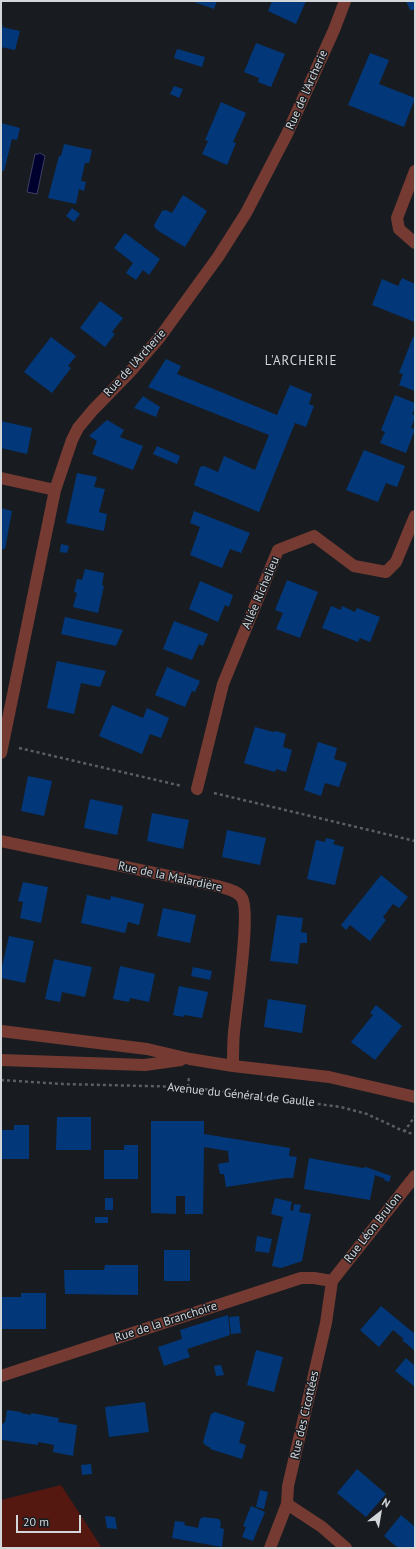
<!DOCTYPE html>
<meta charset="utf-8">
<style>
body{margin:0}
#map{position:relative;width:416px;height:1549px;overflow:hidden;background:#181c21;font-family:"PT Sans",sans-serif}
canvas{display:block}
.frame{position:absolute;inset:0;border:2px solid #d4d7da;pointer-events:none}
.north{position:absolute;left:360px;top:1493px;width:40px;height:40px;-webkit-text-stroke:3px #181c21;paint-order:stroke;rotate:31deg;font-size:11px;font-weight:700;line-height:16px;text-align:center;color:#d4d7da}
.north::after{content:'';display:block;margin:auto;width:14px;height:18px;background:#d4d7da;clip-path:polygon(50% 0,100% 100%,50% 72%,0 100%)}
.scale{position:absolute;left:16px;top:1515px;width:65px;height:18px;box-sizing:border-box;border:2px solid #d4d7da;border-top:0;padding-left:5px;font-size:12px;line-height:14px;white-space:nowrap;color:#d4d7da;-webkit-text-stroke:3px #181c21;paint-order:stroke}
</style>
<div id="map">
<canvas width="416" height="1549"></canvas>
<div class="frame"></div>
<div class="north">N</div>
<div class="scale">20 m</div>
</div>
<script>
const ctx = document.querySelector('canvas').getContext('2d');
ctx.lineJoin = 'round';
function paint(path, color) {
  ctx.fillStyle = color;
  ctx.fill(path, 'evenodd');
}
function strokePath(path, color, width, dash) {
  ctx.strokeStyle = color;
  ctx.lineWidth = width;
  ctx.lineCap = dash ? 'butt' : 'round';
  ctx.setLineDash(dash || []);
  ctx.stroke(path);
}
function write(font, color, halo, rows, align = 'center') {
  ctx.font = font + ' "PT Sans",sans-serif';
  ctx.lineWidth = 3;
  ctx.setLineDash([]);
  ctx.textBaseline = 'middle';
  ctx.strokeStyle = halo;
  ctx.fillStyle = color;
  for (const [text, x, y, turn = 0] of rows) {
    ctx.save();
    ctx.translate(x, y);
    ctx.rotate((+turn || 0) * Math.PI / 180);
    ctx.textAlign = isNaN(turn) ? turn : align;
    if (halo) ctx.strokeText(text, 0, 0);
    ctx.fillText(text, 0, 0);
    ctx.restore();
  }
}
paint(new Path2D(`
 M61 1485 102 1548H1V1500Z`), '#541810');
const water = new Path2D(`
 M40 153 45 156 37 194 27 192 35 154H38Z`);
paint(water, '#00002f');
strokePath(water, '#404062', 1);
paint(new Path2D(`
 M191 1H217L214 9Z
 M272 1H306L296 24 268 11Z
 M406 1H415V10H410Z
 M1 25H3L2 27 20 31 15 50 1 47Z
 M256 43 285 54 271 87 258 82 259 78 244 72Z
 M177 49 205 57 202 67 174 58Z
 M370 53 389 60 379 84 415 98 404 127 348 105Z
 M174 86 183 89 179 98 170 94Z
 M221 102 246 113 233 142 236 143 227 165 202 154 208 141 205 140Z
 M1 123 20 128 17 140 12 139 4 171H1Z
 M64 144 92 150 89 163H85L81 181 86 182 84 191 79 189 76 204 48 198 59 156H61Z
 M183 195 207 211 185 247 160 232 155 228 154 225 162 211 166 210 172 213Z
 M72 208 80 214 74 222 66 216Z
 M125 233 160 259 149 275 143 270 136 280 126 273 133 263 114 248Z
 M402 278 415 284V322L372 305 382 279 398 286Z
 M100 301 123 318 112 332 115 334 105 347 80 328Z
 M51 337 76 356 68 366 71 368 52 393 24 372Z
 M413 337 415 338V391L399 385 403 374 399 373Z
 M166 359 181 366 177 374 277 415 290 385 312 394 309 404 314 406 306 427 295 423 259 512 194 485 200 467 204 466 218 472 224 456 255 470 269 435 148 387Z
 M395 395 415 403V408L412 414 415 415V417L411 428 415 429 406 453 380 443 385 432 381 430Z
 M143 396 160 407 156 417 134 408Z
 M107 420 124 430 120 437 143 446 133 470 92 454 97 441 89 436Z
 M1 421 32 428 27 454 1 448Z
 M157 446 180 456 177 464 153 454Z
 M364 450 405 466 397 487 386 483 378 502 346 490Z
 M77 473 97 477 94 487 105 489 99 512 107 514 104 531 66 523Z
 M1 508 12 511 5 549H1Z
 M194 511 250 533 241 553 230 549 222 568 190 555 200 527 190 523Z
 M61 544 69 546 67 553 60 552Z
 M85 569 104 573 102 585 104 586 98 613 73 607 77 593 74 592 77 579 82 580Z
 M287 580 318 592 300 638 276 629 283 613 275 610Z
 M200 581 233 595 229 607 225 605 218 622 189 609Z
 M331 606 341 610 342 606 355 612 357 608 380 617 370 642 360 638 358 642 322 628Z
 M65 617 123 630 116 646 61 634Z
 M174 621 208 634 203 646 199 644 192 660 163 649Z
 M57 661 106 671 100 687 81 683 74 714 47 708Z
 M167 667 200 681 195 692 192 691 185 707 155 695Z
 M112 705 143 718 147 708 169 718 161 738 150 734 142 754 99 736Z
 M255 727 273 732 276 731 286 734 283 747 292 750 286 772 276 769 275 772 244 763Z
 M318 742 337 748 334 759 347 763 339 787 325 783 321 796 304 790Z
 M28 776 52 781 44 816 21 811Z
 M90 799 123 806 117 835 84 828Z
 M152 813 189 820 183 849 147 841Z
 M227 830 266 838 260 865 222 857Z
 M326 838 335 840 333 844 344 847 335 885 307 879 316 840 325 842Z
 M381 875 408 897 399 908 393 904 383 917 386 920 370 941 350 925 346 930 341 925Z
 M23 882 48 887 41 923 20 918 23 902 18 901Z
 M87 895 110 900 111 896 144 904 139 925 128 922 125 933 81 923Z
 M163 908 196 915 190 943 157 936Z
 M277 915 303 918 301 932 307 933V943H300L298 964 270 961Z
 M9 936 34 941 25 983 1 978V971Z
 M54 959 92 967 85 997 62 992 60 1002 45 999Z
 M120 966 155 974 149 1002 130 998 129 1002 113 999Z
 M193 967 212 971 210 980 191 976Z
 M179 986 208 992 202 1018 184 1015V1017L173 1015Z
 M268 999 306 1005 302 1033 264 1027Z
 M376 1005 402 1026 375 1060 351 1042 373 1015 370 1013Z
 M57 1117H91V1150H56Z
 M151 1121H204V1134L290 1148 289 1156 297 1157 293 1178H285L226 1187 224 1174H220L218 1164 229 1162 228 1151 204 1147 203 1214H185V1196H176V1214L151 1213Z
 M14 1125H29V1159H1V1130H14Z
 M124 1145H138V1179H104V1150H124Z
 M309 1158 363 1168 366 1167 391 1176 389 1182 384 1180 385 1179 375 1175 370 1200 304 1189Z
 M105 1198H113V1210H105Z
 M275 1198 292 1202 290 1210 293 1211 294 1204 301 1205 299 1212 311 1214 302 1261 281 1268 272 1266 283 1217 271 1214Z
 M95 1217H108V1223H95Z
 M257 1236 272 1239 269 1253 255 1251Z
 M164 1250H190V1281H164Z
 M105 1265H138V1295L65 1294 64 1270H104Z
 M21 1293H46V1329H1V1297H21Z
 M381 1306 415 1334V1351L402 1340 404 1339 393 1330 379 1347 360 1330Z
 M228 1315 230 1335 187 1349 190 1357 164 1366 158 1347 182 1339 180 1330Z
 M239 1316 241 1333 231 1334 229 1317Z
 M256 1350 283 1357 274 1392 247 1385Z
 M406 1358 415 1366V1387L395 1371Z
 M221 1365 224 1375 216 1376 214 1366Z
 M145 1402 149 1432 109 1437 105 1407Z
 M7 1410 21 1412V1413L31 1415V1413L59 1418 58 1422 77 1425 73 1456 53 1452 54 1445 38 1442V1445L2 1440 1 1425 5 1422Z
 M215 1412 245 1422 239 1443 246 1445 242 1459 210 1449 211 1448 205 1445 203 1442 211 1414Z
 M91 1464 92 1474 82 1475 81 1465Z
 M357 1469 386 1494 366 1517 337 1493Z
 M260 1490 268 1492 264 1509 256 1507Z
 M251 1506 265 1512 253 1541 242 1537 246 1527 243 1526Z
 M401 1515 415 1527V1548H398L384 1536Z
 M105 1516 115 1517 117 1529 107 1528Z
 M203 1517 219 1519 221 1522 220 1528 224 1529 222 1547 172 1538 175 1521 185 1522 184 1525 198 1528 200 1519Z`), '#02387a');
strokePath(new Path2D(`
 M19 748 182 786
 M214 793 415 841
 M1 1080 63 1084 188 1087 341 1107 367 1114 399 1129 415 1135
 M188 1087 189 1076
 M404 1132 415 1116`), '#5b5e63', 2.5, [3, 3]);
strokePath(new Path2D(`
 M415 171 397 218 399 229 415 243
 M1 478 55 490
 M1 753 55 490 72 440 78 428 93 410 130 372 160 337 218 257 246 213 287 134 334 30 345 1
 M197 789 223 684 278 550 314 536 354 566 386 572 396 562 415 516
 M1 841 218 886C226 889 237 890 242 898 251 912 236 1010 234 1032 233 1043 233 1055 233 1066
 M1 1031 147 1049 190 1059 233 1066 329 1077 415 1097
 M1 1060 145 1065 181 1060
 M332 1281 415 1176
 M1 1376 301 1278H314L332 1281
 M287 1504 322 1527 346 1548
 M270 1548 287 1504 288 1486 326 1323 332 1281`), '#753b32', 12);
write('12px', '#d4d7da', '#181c21', [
 ["Rue de l'Archerie",307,90,-66],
 ["Rue de l'Archerie",135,363,-48],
 ["Allée Richelieu",261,593,-67],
 ["Rue de la Malardière",170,877,12],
 ["Avenue du Général de Gaulle",241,1095,6],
 ["Rue Léon Brulon",373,1228,-52],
 ["Rue de la Branchoire",166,1322,-18],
 ["Rue des Cicottées",305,1415,-77]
]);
ctx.letterSpacing = '1px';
write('13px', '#d4d7da', '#181c21', [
 ["L'ARCHERIE",301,361]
]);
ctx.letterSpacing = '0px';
</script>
